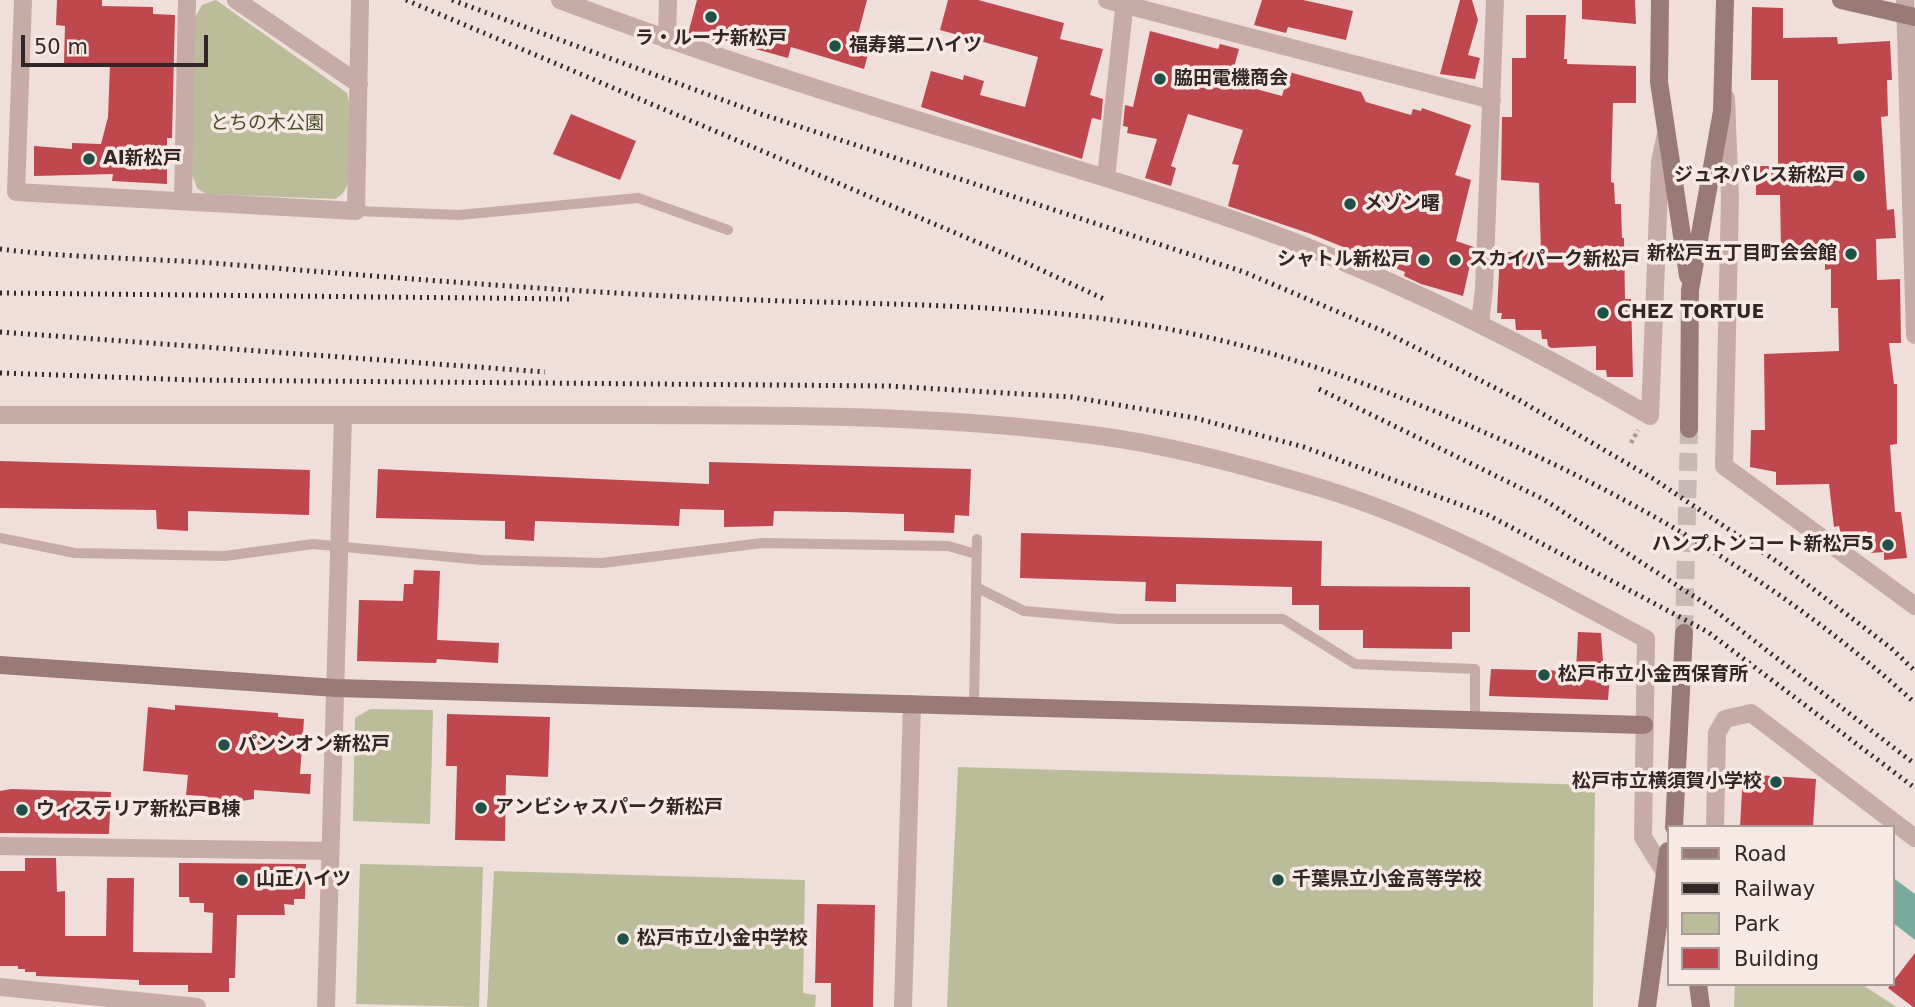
<!DOCTYPE html>
<meta charset="utf-8">
<style>
body{margin:0}
#map{position:relative;width:1915px;height:1007px;overflow:hidden;background:#efded9;font-family:"DejaVu Sans",sans-serif}
canvas{display:block}
.legend{position:absolute;left:1667px;top:825px;width:228px;height:161px;box-sizing:border-box;background:#f7e9e4;border:2px solid #a99b98;margin:0;padding:9px 12px;list-style:none;font-size:21px;color:#332626}
.legend li{display:flex;align-items:center;gap:14px;height:35px}
.legend b{width:35px;border:2px solid #a99b98}
.scale{position:absolute;left:21px;top:35px;width:187px;height:32px;box-sizing:border-box;border:4px solid #332626;border-top:0;padding-left:9px;font-size:21px;line-height:24px;white-space:nowrap;color:#332626;-webkit-text-stroke:5px #f7e9e4;paint-order:stroke}
</style>
<div id="map">
<canvas width="1915" height="1007"></canvas>
<ul class="legend">
<li><b style="height:9px;background:#997a77"></b>Road</li>
<li><b style="height:9px;background:#332626"></b>Railway</li>
<li><b style="height:19px;background:#bbbd9a"></b>Park</li>
<li><b style="height:19px;background:#be484e"></b>Building</li>
</ul>
<div class="scale">50 m</div>
</div>
<script>
const ctx = document.querySelector('canvas').getContext('2d');
ctx.lineJoin = 'round';
function paint(path, color) {
  ctx.fillStyle = color;
  ctx.fill(path, 'evenodd');
}
function strokePath(path, color, width, dash) {
  ctx.strokeStyle = color;
  ctx.lineWidth = width;
  ctx.lineCap = dash ? 'butt' : 'round';
  ctx.setLineDash(dash || []);
  ctx.stroke(path);
}
function write(font, color, halo, rows, align = 'center') {
  ctx.font = font + ' "DejaVu Sans","Noto Sans JP",sans-serif';
  ctx.lineWidth = 7;
  ctx.setLineDash([]);
  ctx.textBaseline = 'middle';
  ctx.strokeStyle = halo;
  ctx.fillStyle = color;
  for (const [text, x, y, turn = 0] of rows) {
    ctx.save();
    ctx.translate(x, y);
    ctx.rotate((+turn || 0) * Math.PI / 180);
    ctx.textAlign = isNaN(turn) ? turn : align;
    if (halo) ctx.strokeText(text, 0, 0);
    ctx.fillText(text, 0, 0);
    ctx.restore();
  }
}
paint(new Path2D(`
 M216 0 347 93C352 107 353 174 346 188 344 193 340 196 335 199L206 194 197 188 192 174 195 17 202 5Z
 M370 709 433 710 430 824 353 821 355 718Z
 M958 767 1595 785 1593 1007H947Z
 M360 864 483 867 479 1007 356 1004Z
 M494 871 805 880 803 993 816 995 815 1007H487Z
 M1735 984H1861L1897 1007H1734Z`), '#bbbd9a');
paint(new Path2D(`
 M1892 877 1915 894V940L1892 922Z`), '#7aaa9e');
paint(new Path2D(`
 M57 0H102V6L153 7V14L175 15 172 138H167V184L112 181 113 174 34 176V146L72 149V143L101 144 108 117 110 65 64 63 65 26 56 25Z
 M697 0H867L857 38 863 40 862 45 870 47 864 69 791 47 788 58 723 40 722 45 688 34Z
 M948 0H978L1064 23 1060 39 1103 49 1090 95 1103 99 1101 120 1092 118 1082 159 921 107 931 71 963 80 964 75 984 81 980 95 1025 107 1038 57 940 30Z
 M1262 0H1303L1353 11 1346 40 1288 27 1286 33 1254 25Z
 M1460 0H1472L1478 20 1468 55 1480 58 1475 79 1440 74Z
 M1582 0H1635L1636 24 1582 19Z
 M1752 7 1783 8V38L1837 37 1838 44 1890 41 1892 80H1887L1888 116 1881 117 1887 210 1894 209 1896 238 1876 239 1877 280 1900 279 1901 343H1889L1894 384H1897V444L1890 445 1895 512H1901L1907 558 1884 560V552L1870 553 1867 531 1841 534 1839 526 1834 527 1829 484 1776 485V472L1750 467 1751 430H1765L1764 354 1839 351 1838 308H1831V269L1825 270V249H1781L1780 195H1756V166H1778V80H1751Z
 M1526 15H1566L1564 59H1567V64L1636 66V103H1613L1612 140 1611 182 1614 183 1615 204H1621L1622 238H1624L1625 299H1631L1633 377H1607L1606 370H1596V346L1551 348 1548 346 1547 339H1542L1541 330H1516L1515 319H1501L1502 313H1497L1500 252 1541 253 1539 183 1501 180 1502 117H1512V58H1526Z
 M1150 31 1218 49 1220 44 1239 49 1230 82 1282 96 1289 72 1361 92 1366 102 1411 115 1413 109 1421 111 1422 108 1471 125 1455 175 1471 180 1456 241 1474 247 1463 296 1421 284 1404 276 1405 272 1311 234 1228 206 1239 165 1232 164 1243 130 1188 114 1171 166 1176 168 1171 186 1145 178 1157 139 1127 133 1128 127 1123 126 1125 105 1133 107Z
 M571 114 636 141 620 180 553 154Z
 M0 461 310 470 309 515 188 511V531L157 529 156 510 0 508Z
 M709 462 971 469 969 516 955 515 954 533 904 531V514L845 512 774 511 773 526 724 527V510L680 509 679 526 535 521 534 541 505 539V521L376 518 378 469 709 484Z
 M1021 533 1322 541 1321 586 1470 587V632H1452V649L1363 648V630H1319V605H1292V587L1176 584V602L1145 601 1146 582 1020 578Z
 M414 570 440 571 437 640 499 643 498 663 437 659 436 663 357 661 359 600 403 601 404 584H413Z
 M1578 632 1601 633 1604 674H1610L1608 700 1489 696 1491 669 1576 671Z
 M175 705 278 713V717L304 719 300 774H311L310 794 254 790V799L205 807V796L186 795 188 775 143 771 148 707 175 710Z
 M447 714 550 717 548 777 506 775 505 841 455 840 457 766H446Z
 M1743 774 1816 779 1813 827H1740Z
 M11 789 111 792 109 834 0 833V791Z
 M25 858H56L57 892 65 891V936H106L107 878H134L133 952 212 953 213 913 204 912V903H190L189 897H179V863L306 864 305 899H294V905L284 904 285 915H237L235 978H229V992H188V985H139V980L36 976V972H25V969H18V966H0V871H25Z
 M817 904 875 905 873 1007H831V983H815Z
 M1915 953V1007H1913L1888 988Z`), '#be484e');
strokePath(new Path2D(`
 M1684 633 1689 429`), '#c9b9b5', 18, [18, 9]);
strokePath(new Path2D(`
 M1631 443 1638 430`), '#b29590', 4.5, [3.5, 3.5]);
strokePath(new Path2D(`
 M356 211 459 215 638 198 728 230
 M0 538 75 553 225 556 313 544 482 560 602 563 762 543 948 546 976 554
 M976 587 1024 611 1118 619H1283L1355 664 1475 669V721
 M974 706 977 539`), '#c6aba6', 10);
strokePath(new Path2D(`
 M23 0 16 192 356 211 360 0
 M236 0 359 84
 M560 0C698 52 838 96 979 139 1085 172 1193 203 1297 243 1419 291 1537 350 1650 416L1660 162 1666 134
 M1107 0 1492 100
 M1905 0 1915 335
 M667 40 668 0
 M1726 98 1730 198 1724 466 1915 606
 M1106 178 1125 0
 M183 201 187 0
 M1480 324 1484 289 1495 0
 M0 415C192 415 384 415 576 415 742 415 911 413 1076 433 1159 442 1244 465 1324 489 1438 524 1541 583 1646 639L1643 837 1664 871
 M1715 827 1717 733 1725 719 1751 713 1915 838
 M0 846 330 851
 M0 987 197 1007
 M326 1007 343 416
 M903 1007 912 704`), '#c6aba6', 18);
strokePath(new Path2D(`
 M1660 0 1659 82 1688 276
 M1841 0 1915 17
 M1689 429 1690 290 1722 111 1725 0
 M0 665 336 688 1644 725
 M1674 827 1684 633
 M1698 984 1701 1007
 M1647 1007 1668 851`), '#997a77', 18);
strokePath(new Path2D(`
 M406 0 1024 262 1104 299
 M452 0 761 114 1244 272 1383 331 1519 400 1652 478 1779 563 1891 648 1915 671
 M0 249C70 258 142 258 212 263 384 277 556 291 728 299 869 305 1012 302 1152 326 1266 346 1374 384 1479 430 1638 499 1786 586 1915 703
 M0 293 574 299
 M0 332 545 372
 M0 373 193 380 889 386 1072 397 1195 418 1304 447 1488 515 1708 632 1915 788
 M1319 389 1543 499 1709 606 1915 764`), '#332626', 5, [2, 5]);
for (const [x, y, r, color] of [
 [711,17,7,"#1f5146"],
 [835,46,7,"#1f5146"],
 [1160,79,7,"#1f5146"],
 [89,159,7,"#1f5146"],
 [1859,176,7,"#1f5146"],
 [1350,204,7,"#1f5146"],
 [1851,254,7,"#1f5146"],
 [1424,260,7,"#1f5146"],
 [1455,260,7,"#1f5146"],
 [1603,313,7,"#1f5146"],
 [1888,545,7,"#1f5146"],
 [1544,675,7,"#1f5146"],
 [224,745,7,"#1f5146"],
 [1776,782,7,"#1f5146"],
 [481,808,7,"#1f5146"],
 [22,810,7,"#1f5146"],
 [242,880,7,"#1f5146"],
 [1278,880,7,"#1f5146"],
 [623,939,7,"#1f5146"]
]) {
  const dot = new Path2D();
  dot.arc(x, y, r, 0, 2 * Math.PI);
  ctx.fillStyle = color;
  ctx.fill(dot);
  strokePath(dot, '#f7e9e4', 2.5);
}
write('bold 19px', '#332626', '#f7e9e4', [
 ["ラ・ルーナ新松戸",711,39,"center"],
 ["福寿第二ハイツ",849,46],
 ["脇田電機商会",1174,79],
 ["AI新松戸",103,159],
 ["ジュネパレス新松戸",1845,176,"right"],
 ["メゾン曙",1364,204],
 ["新松戸五丁目町会会館",1837,254,"right"],
 ["シャトル新松戸",1410,260,"right"],
 ["スカイパーク新松戸",1469,260],
 ["CHEZ TORTUE",1617,313],
 ["ハンプトンコート新松戸5",1874,545,"right"],
 ["松戸市立小金西保育所",1558,675],
 ["パンシオン新松戸",238,745],
 ["松戸市立横須賀小学校",1762,782,"right"],
 ["アンビシャスパーク新松戸",495,808],
 ["ウィステリア新松戸B棟",36,810],
 ["山正ハイツ",256,880],
 ["千葉県立小金高等学校",1292,880],
 ["松戸市立小金中学校",637,939]
], 'left');
write('19px', '#4c4f2c', '#f7e9e4', [
 ["とちの木公園",267,124]
]);
</script>
